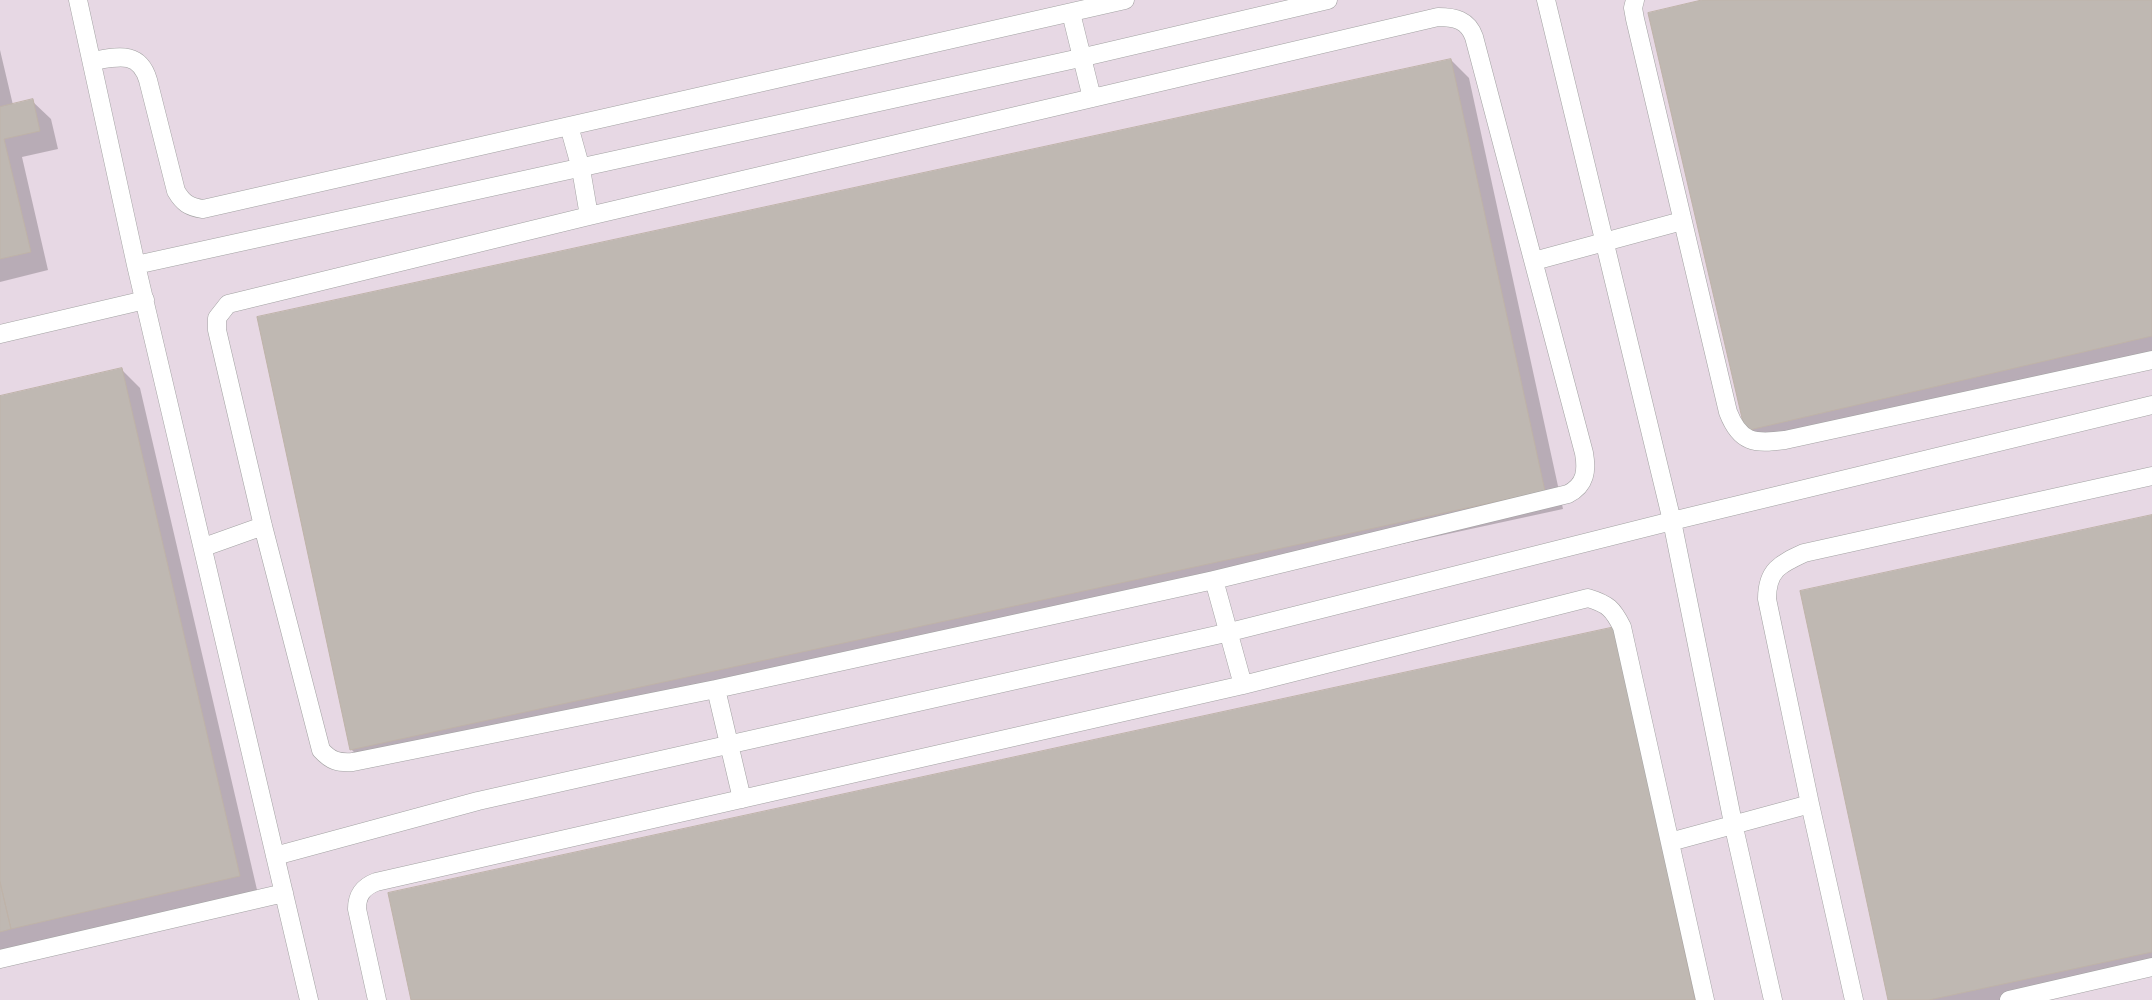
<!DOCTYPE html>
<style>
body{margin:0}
canvas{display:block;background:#efece6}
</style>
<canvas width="2152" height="1000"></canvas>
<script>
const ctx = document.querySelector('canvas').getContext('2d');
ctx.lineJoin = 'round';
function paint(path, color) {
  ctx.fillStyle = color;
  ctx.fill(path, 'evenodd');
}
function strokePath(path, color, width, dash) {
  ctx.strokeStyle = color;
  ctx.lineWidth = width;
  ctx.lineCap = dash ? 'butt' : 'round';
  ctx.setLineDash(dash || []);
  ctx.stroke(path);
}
paint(new Path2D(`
 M0 0H2152V1000H0Z`), '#e7d8e4');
paint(new Path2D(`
 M1707 0H2152V358L1765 449 1746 430Z
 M0 50 13 105 32 101 51 119 58 149 22 157 48 270 0 282Z
 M1451 60 1469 78 1563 509 369 768 351 749Z
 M121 369 140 388 258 894 0 954V398Z
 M2152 516V974L2030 1000H1889Z
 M1614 628 1708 1000H412Z`), '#0003');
const building = new Path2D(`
 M1702 0H2152V336L1745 431 1648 13Z
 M1451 59 1545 491 350 750 257 317Z
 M33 99 40 131 4 139 31 252 0 259V107Z
 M122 368 240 876 11 929 0 882V396Z
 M2152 515V952L1929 1000H1888L1800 591Z
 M1615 627 1695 1000H411L388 893Z
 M0 882 11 929 0 932Z`);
paint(building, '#bfb8b2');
strokePath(building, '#bfb3a9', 1);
const service = new Path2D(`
 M78 0 136 265 309 1000
 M1546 0 1672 521 1733 823 1773 1000
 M1635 0 1633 8 1635 19 1728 412C1740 443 1754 444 1785 440L2152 360
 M1071 13 1092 98
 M1438 17C1455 17 1468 20 1474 37L1584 453C1587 470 1586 485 1568 494L1214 580 716 689 353 762C338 763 331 761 321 750L263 526 217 330V318L228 304 589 216Z
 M92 61C117 57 139 50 148 80L176 191C183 203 189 207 203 209L1125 0
 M569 126 581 169 589 216
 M1534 261 1682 221
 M136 265 1080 58 1328 0
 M0 334 145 300
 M204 547 263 526
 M1214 580 1243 685
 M716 689 742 799
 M1670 842 1810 804
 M275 856 478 801 1230 632 1672 521 2152 405
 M0 959 284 893
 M377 1000 357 909C357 895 363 887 376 882L1243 685 1588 598C1608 604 1613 609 1622 627L1705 1000
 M1854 1000 1810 804 1767 599C1767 570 1780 564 1804 553L2152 476
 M2009 1000 2152 967`);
strokePath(service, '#a3a3a3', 19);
strokePath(service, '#fff', 18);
</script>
